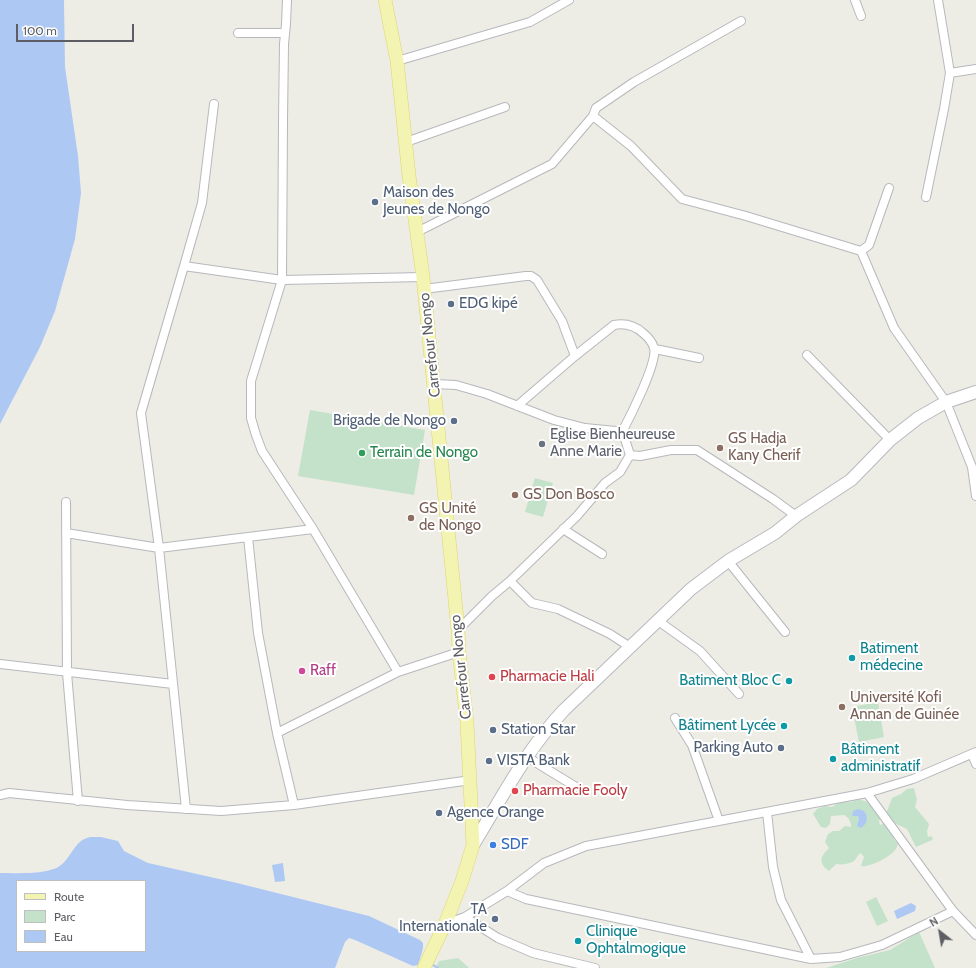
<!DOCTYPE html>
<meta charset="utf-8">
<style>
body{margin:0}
#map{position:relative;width:976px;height:968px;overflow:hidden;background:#edede5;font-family:Cabin,sans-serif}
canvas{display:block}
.legend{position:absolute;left:16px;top:880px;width:130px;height:72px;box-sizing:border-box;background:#fff;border:1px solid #bebfc1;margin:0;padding:5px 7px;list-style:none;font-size:12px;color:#5d5e63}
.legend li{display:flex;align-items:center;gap:8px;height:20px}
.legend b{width:20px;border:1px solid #bebfc1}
.north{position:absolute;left:920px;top:912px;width:40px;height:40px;-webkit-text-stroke:3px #fff;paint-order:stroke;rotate:329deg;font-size:11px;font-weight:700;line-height:16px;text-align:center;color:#5d5e63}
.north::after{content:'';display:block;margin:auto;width:14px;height:18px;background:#5d5e63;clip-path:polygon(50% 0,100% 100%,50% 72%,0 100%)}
.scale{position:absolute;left:16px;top:24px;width:118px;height:18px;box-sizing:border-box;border:2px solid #5d5e63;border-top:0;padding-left:5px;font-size:12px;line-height:14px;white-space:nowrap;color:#5d5e63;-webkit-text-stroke:3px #fff;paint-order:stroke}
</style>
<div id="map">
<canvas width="976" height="968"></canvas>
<ul class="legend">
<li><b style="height:5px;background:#f3f4b2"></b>Route</li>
<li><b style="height:11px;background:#c4e1ca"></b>Parc</li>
<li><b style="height:11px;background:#aec8f4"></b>Eau</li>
</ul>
<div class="north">N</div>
<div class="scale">100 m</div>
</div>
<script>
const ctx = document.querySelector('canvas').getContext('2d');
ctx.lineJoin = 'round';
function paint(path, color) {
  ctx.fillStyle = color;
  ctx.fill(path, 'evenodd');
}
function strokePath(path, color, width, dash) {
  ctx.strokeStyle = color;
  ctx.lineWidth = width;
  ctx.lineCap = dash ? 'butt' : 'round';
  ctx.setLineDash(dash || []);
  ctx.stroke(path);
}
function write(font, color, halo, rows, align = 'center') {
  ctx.font = font + ' Cabin,sans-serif';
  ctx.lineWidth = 4;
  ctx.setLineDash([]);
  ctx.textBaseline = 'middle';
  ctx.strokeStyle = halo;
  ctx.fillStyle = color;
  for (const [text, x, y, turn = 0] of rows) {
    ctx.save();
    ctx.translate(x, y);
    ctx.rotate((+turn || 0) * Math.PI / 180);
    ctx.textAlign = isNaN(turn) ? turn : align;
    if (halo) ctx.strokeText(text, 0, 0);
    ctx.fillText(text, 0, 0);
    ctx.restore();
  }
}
paint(new Path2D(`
 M310 410 425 430 414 495 298 476Z
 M535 478 553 483 543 517 525 512Z
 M878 702 884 737 859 742 852 707Z
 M914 788 917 800 915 807 929 824 927 831 928 837 931 836 933 838 932 840 916 847 907 829 890 821 886 814 892 798 901 794 907 789Z
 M858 799C873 803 874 805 881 818L879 821 880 825 885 823 894 834V840L898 844C897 846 897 848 895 850 890 857 869 868 861 866L864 857 861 853C857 855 857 858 854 861 849 864 842 865 836 864L829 871C818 863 820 857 829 848L825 842 828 834 833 831H839L845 826 851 827C851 821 849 818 844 815L831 816 830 824 826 828 821 827 813 814 817 809 825 806 832 807 840 802 847 801 851 802Z
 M876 897 888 921 877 926 866 902Z
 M919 932 935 968H826L857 958 890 950Z
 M458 958 469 968H436L439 961Z`), '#c4e1ca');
paint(new Path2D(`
 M0 0H64L65 67 78 156 81 193 75 239 55 311 40 347 0 424Z
 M858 809 864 811C869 817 867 824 861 828L857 826 859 819 858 816H852L853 811Z
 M90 837H101L118 841 124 851 148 863 237 883 369 916 420 940 423 943C424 949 420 958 418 965L413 966 355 940 349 938 345 942 335 968H0V873C16 873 49 875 61 865 69 859 73 847 81 841 83 839 87 838 90 837ZM17 881H145V951H17Z
 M283 863 285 881 275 882 272 865Z
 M911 903 916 906 915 911 897 919 894 911Z`), '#aec8f4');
strokePath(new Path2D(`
 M430 963 438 968`), '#aec8f4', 2.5);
const street = new Path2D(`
 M287 0 286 24 284 44 283 120 282 280 251 381V418L256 435 262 451 313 529 398 672
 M855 0 861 16
 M238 33H285
 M397 61 530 22 569 0
 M950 73 976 69
 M593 116 631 146 682 199 746 216 861 251 894 328 946 402 972 467 976 496
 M406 142 505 107
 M926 197 944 109 950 73 938 0
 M417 232 552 164 593 116 596 108 634 82 741 21
 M861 251 869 245 889 188
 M184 266 282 280 423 277
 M424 289 526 276H531L537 280 562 321 575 356
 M655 349 699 358
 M807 355 890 440
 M434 384 456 385 487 394 554 420 585 428 616 431 625 439 630 455 620 472 605 483 577 516 510 581 492 596 458 630
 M517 406 575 356 614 325C625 323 634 325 643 333 648 337 652 341 654 348 658 362 629 419 621 434
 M630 455 640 456 671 450H697L773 499 796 516
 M66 502 67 673 78 801
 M563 529 602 554
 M66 533 159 548 313 529
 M248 537 258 633 277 733 294 805
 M728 561 785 632
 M510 581 532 603 558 609 610 634 630 647
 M657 620 700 651 739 694
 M0 664 173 684
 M675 718 692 745 719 821
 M277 733 398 672 459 652
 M972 754 976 764
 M527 757 576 787
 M867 793 953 911 976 935
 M0 795 9 793 127 805 221 811 294 805 471 780
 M186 809 159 548 141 413 184 266 202 203 214 104
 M767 812 773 867 781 900 811 959
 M507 891 526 899 811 959 840 957 882 945 953 911
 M465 917 498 938 533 953 595 968
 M445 924 465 917 507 891 544 863 586 846 867 793 913 779 976 752`);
const secondary = new Path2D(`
 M473 845C501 799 527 749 564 710L691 589 728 561 775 533 796 516 851 480 890 440 918 418 946 402 976 392`);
const primary = new Path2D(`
 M385 0 397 61 409 176 423 277 458 630 459 652 467 723 473 845 462 881 445 924 424 968`);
strokePath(street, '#b7b8bd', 10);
strokePath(secondary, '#b8b9bf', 14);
strokePath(primary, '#dfd46c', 14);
strokePath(street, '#fff', 8);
strokePath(secondary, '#fff', 12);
strokePath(primary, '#f3f4b2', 13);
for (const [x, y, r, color] of [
 [375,202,4,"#5c6f8a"],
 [451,304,4,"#5c6f8a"],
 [454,421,4,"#5c6f8a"],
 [542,444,4,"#6b7280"],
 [720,448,4,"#8d6e63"],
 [362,453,4,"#2e9e5b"],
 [515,495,4,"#8d6e63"],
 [411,518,4,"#8d6e63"],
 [852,658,4,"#0f9aa8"],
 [302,671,4,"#d1479c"],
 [492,677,4,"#e0444e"],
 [789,681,4,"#0f9aa8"],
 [842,707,4,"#8d6e63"],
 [784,726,4,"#0f9aa8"],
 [493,730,4,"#5c6f8a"],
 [781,748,4,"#5c6f8a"],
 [833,759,4,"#0f9aa8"],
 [489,761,4,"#5c6f8a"],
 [515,791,4,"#e0444e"],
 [439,813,4,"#5c6f8a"],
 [493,845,4,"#3f7fe0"],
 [495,919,4,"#5c6f8a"],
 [578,941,4,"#0f9aa8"]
]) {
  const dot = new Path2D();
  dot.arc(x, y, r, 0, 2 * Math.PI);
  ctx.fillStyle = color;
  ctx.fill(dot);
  strokePath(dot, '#fff', 1.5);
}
write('15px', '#4e5e75', '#fff', [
 ["Maison des",383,193],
 ["Jeunes de Nongo",383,210],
 ["EDG kipé",459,304],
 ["Brigade de Nongo",446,421,"right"],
 ["Station Star",501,730],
 ["Parking Auto",773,748,"right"],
 ["VISTA Bank",497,761],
 ["Agence Orange",447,813],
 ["TA",487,910,"right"],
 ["Internationale",487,927,"right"]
], 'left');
write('15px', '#5d5e63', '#fff', [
 ["Carrefour Nongo",430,345,-96],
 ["Carrefour Nongo",461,667,-96]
]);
write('15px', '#5b616d', '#fff', [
 ["Eglise Bienheureuse",550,435],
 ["Anne Marie",550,452]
], 'left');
write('15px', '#785e54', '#fff', [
 ["GS Hadja",728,439],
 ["Kany Cherif",728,456],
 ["GS Don Bosco",523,495],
 ["GS Unité",419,509],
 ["de Nongo",419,526],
 ["Université Kofi",850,698],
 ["Annan de Guinée",850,715]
], 'left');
write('15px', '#27864d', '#fff', [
 ["Terrain de Nongo",370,453]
], 'left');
write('15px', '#0d838f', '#fff', [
 ["Batiment",860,649],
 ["médecine",860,666],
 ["Batiment Bloc C",781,681,"right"],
 ["Bâtiment Lycée",776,726,"right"],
 ["Bâtiment",841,750],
 ["administratif",841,767],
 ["Clinique",586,932],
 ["Ophtalmogique",586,949]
], 'left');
write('15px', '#b23c85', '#fff', [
 ["Raff",310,671]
], 'left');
write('15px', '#be3a42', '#fff', [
 ["Pharmacie Hali",500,677],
 ["Pharmacie Fooly",523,791]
], 'left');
write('15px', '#366cbe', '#fff', [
 ["SDF",501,845]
], 'left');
</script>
